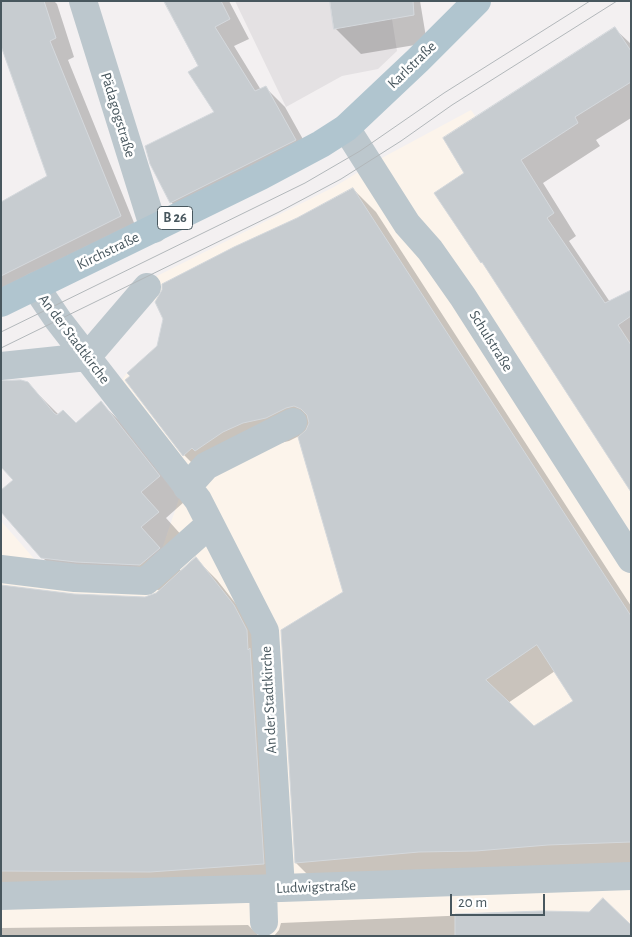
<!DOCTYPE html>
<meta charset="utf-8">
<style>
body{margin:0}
#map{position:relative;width:632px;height:937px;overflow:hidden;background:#f3f0f1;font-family:"Alegreya Sans",sans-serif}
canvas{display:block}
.frame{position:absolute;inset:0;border:2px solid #48575e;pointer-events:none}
.scale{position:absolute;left:450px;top:894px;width:95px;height:22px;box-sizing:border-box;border:2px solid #48575e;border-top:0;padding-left:6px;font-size:15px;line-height:18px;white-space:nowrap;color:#48575e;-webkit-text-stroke:4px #fff;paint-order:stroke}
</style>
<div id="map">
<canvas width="632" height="937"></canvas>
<div class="frame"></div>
<div class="scale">20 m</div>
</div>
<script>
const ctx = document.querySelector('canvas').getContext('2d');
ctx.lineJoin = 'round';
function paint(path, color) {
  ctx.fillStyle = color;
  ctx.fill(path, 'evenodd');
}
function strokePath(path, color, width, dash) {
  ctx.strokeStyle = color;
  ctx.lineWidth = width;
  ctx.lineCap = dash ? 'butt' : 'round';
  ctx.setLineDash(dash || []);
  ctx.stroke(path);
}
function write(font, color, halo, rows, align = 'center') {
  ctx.font = font + ' "Alegreya Sans",sans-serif';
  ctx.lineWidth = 5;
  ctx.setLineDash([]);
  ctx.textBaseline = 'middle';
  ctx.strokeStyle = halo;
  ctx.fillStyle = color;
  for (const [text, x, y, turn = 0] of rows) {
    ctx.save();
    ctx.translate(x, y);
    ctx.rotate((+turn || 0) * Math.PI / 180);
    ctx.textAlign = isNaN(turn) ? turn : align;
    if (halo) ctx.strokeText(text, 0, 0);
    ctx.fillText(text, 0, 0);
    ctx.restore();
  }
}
paint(new Path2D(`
 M471 110 631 343V936H1V521L44 570 121 576 161 552 182 490 114 391 127 373 158 345 167 326 145 282 334 187 380 159Z`), '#fcf4eb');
paint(new Path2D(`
 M235 1H400L402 17 392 19 397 51 378 69 342 76 286 107Z`), '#e4e1e3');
paint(new Path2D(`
 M1 1H54L57 4 74 57 68 60 139 235 1 306V203L49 177Z
 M166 1H229L249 39 234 46 261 90 266 88 285 107 314 159 190 222 171 202 215 113 199 67Z
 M331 1H420L427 43 361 54 335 28Z
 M615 29 631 44V118L596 140 600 146 543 183 576 236 569 241 610 302 631 291V490L487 267 482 262 466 173Z
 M353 189 376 212 631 606V865L319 886 296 863 345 592 299 436 289 441 267 446 207 478 184 455 298 219ZM555 671 575 701 534 728 508 703Z
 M27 383 59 415 76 425 101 403 127 428 184 502 166 518 184 538 166 554 182 572 196 559 217 580 255 628 284 884 1 891V586L74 595 146 598 157 594 161 590 103 588 68 583 42 557 14 480Z
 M542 912 631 936H274L279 930 281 923Z
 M248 925 259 936H1V928Z`), '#0003');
const building = new Path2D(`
 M1 1H44L56 38 50 41 121 216 1 276V202L47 176 1 46Z
 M164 1H221L230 19 215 27 255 91 266 86 296 140 170 203 150 164 145 146 214 112 188 72 198 66Z
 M330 1H413L414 15 334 29Z
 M615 27 631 51V82L575 117 578 123 521 160 554 213 547 218 605 303 631 290V316L618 325 631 345V492L482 262 481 263 434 193 464 173 443 138Z
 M353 188 631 616V842L548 845 476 851 419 852 295 863 281 630 343 592 298 437 306 430 309 423 307 415 301 409 294 406 286 408 266 418 243 423 223 432 195 451 192 448 183 456 125 380 130 376 127 373 157 346 163 319 155 302 162 290V284L234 247 297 218ZM537 645 573 701 534 726 486 680Z
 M21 380 28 382 54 413 57 415 63 410 76 423 101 401 160 476 141 492 159 512 141 527 160 548 140 565 76 562 41 558 1 512V490L13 480 1 467V381Z
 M196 557 234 605 247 630 248 650 250 648 264 864 150 872 1 871V585L74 594 145 597 156 593Z
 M603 898 631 925V936H455V914L542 911 589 912Z`);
paint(building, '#c7ccd0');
strokePath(building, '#d4d8dc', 1);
strokePath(new Path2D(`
 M83 1 154 229
 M346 128 407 224 430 250 463 297 631 559
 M35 286 58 320 198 500 265 631 281 888
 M1 366 87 357 147 287
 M187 487 206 466 293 422
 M1 569 75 578 146 581 210 524
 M263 889 264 922
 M1 896 281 888 631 876`), '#bcc7cd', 28);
strokePath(new Path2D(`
 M1 303 261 176 321 144 346 128 418 60 477 1`), '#b0c5cf', 28);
strokePath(new Path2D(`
 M1 332 305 183 360 151 444 93 590 1
 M1 348 279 212 341 179 401 141 452 105 617 1`), '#b2b7ba', 1);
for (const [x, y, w] of [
 [175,218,35]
]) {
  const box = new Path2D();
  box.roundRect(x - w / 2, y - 11.5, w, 23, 4);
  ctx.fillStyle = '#fff';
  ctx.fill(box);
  strokePath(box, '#48575e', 1);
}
write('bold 14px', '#48575e', null, [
 ["B 26",175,218]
]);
write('15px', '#48575e', '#fff', [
 ["Karlstraße",412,65,-44],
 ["Pädagogstraße",118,115,73],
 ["Kirchstraße",108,251,-26],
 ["An der Stadtkirche",74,339,53],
 ["Schulstraße",491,341,58],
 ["An der Stadtkirche",269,700,-93],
 ["Ludwigstraße",316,887,-2]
]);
</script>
